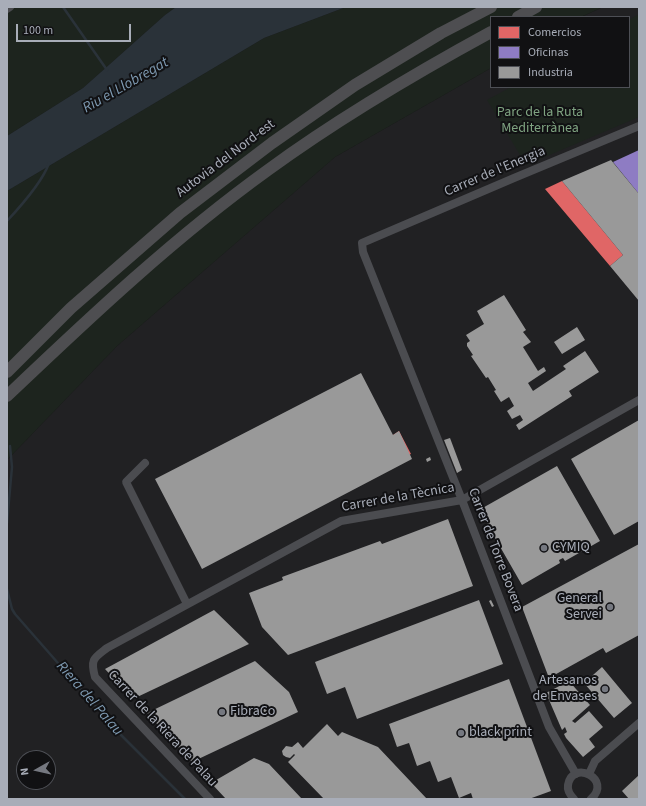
<!DOCTYPE html>
<meta charset="utf-8">
<style>
body{margin:0}
#map{position:relative;width:646px;height:806px;overflow:hidden;background:#171717;font-family:"Source Sans 3",sans-serif}
canvas{display:block}
.frame{position:absolute;inset:0;border:8px solid #a8adb8;pointer-events:none}
.legend{position:absolute;left:490px;top:16px;width:140px;height:72px;box-sizing:border-box;background:#111113;border:1px solid #4d4f55;margin:0;padding:5px 7px;list-style:none;font-size:12px;color:#a8adb8}
.legend li{display:flex;align-items:center;gap:8px;height:20px}
.legend b{width:20px;border:1px solid #4d4f55}
.north{position:absolute;left:16px;top:750px;width:40px;height:40px;box-sizing:border-box;background:#111113;border:1px solid #4d4f55;border-radius:50%;rotate:262deg;font-size:11px;font-weight:700;line-height:16px;text-align:center;color:#a8adb8}
.north::after{content:'';display:block;margin:auto;width:14px;height:18px;background:#757880;clip-path:polygon(50% 0,100% 100%,50% 72%,0 100%)}
.scale{position:absolute;left:16px;top:24px;width:115px;height:18px;box-sizing:border-box;border:2px solid #a8adb8;border-top:0;padding-left:5px;font-size:12px;line-height:14px;white-space:nowrap;color:#a8adb8;-webkit-text-stroke:3px #111113;paint-order:stroke}
</style>
<div id="map">
<canvas width="646" height="806"></canvas>
<div class="frame"></div>
<ul class="legend">
<li><b style="height:11px;background:#e06666"></b>Comercios</li>
<li><b style="height:11px;background:#8e7cc3"></b>Oficinas</li>
<li><b style="height:11px;background:#999"></b>Industria</li>
</ul>
<div class="north">N</div>
<div class="scale">100 m</div>
</div>
<script>
const ctx = document.querySelector('canvas').getContext('2d');
ctx.lineJoin = 'round';
function paint(path, color) {
  ctx.fillStyle = color;
  ctx.fill(path, 'evenodd');
}
function strokePath(path, color, width, dash) {
  ctx.strokeStyle = color;
  ctx.lineWidth = width;
  ctx.lineCap = dash ? 'butt' : 'round';
  ctx.setLineDash(dash || []);
  ctx.stroke(path);
}
function write(font, color, halo, rows, align = 'center') {
  ctx.font = font + ' "Source Sans 3",sans-serif';
  ctx.lineWidth = 4;
  ctx.setLineDash([]);
  ctx.textBaseline = 'middle';
  ctx.strokeStyle = halo;
  ctx.fillStyle = color;
  for (const [text, x, y, turn = 0] of rows) {
    ctx.save();
    ctx.translate(x, y);
    ctx.rotate((+turn || 0) * Math.PI / 180);
    ctx.textAlign = isNaN(turn) ? turn : align;
    if (halo) ctx.strokeText(text, 0, 0);
    ctx.fillText(text, 0, 0);
    ctx.restore();
  }
}
paint(new Path2D(`
 M603 7H639V799H7V460L117 346 335 157 491 68V87H629V17H581ZM24 758H48V782H24Z`), '#212123');
paint(new Path2D(`
 M7 7H176L165 15 83 88 7 136Z
 M346 7H603L581 17H491V68L335 157 117 346 7 460V191L264 38Z
 M639 14V117L526 165 487 100 511 87H629V20Z`), '#1d241e');
paint(new Path2D(`
 M176 7H346L264 38 7 191V136L83 88 165 15Z`), '#2a3239');
paint(new Path2D(`
 M562 181 623 255 610 266 545 189Z
 M399 431 411 454 404 457 393 435Z`), '#e06666');
paint(new Path2D(`
 M639 150V194L613 162Z`), '#8e7cc3');
paint(new Path2D(`
 M611 160 639 194V301L610 266 623 255 562 181Z
 M504 295 526 330 523 332 531 342 523 347 538 371 544 367 546 371 528 383 533 391 566 369 563 366 585 351 599 372 569 391 572 396 519 430 516 425 523 420 520 415 512 419 507 411 514 406 509 397 501 402 494 391 496 390 488 377 486 378 471 356 473 355 467 346V343L470 341 466 335 484 324 477 311Z
 M577 327 585 340 562 354 554 342Z
 M361 373 393 435 399 431 412 459 202 569 155 479Z
 M639 420V521L614 535 571 459Z
 M450 438 462 470 457 473 444 440Z
 M430 457 431 460 427 462 426 459Z
 M557 466 600 541 565 561 563 558 559 560 560 563 522 585 479 510Z
 M448 519 473 586 288 655 262 627 249 593 283 580 282 577 380 541 382 544Z
 M639 544V635L606 653 603 648 549 678 522 607Z
 M479 600 503 664 357 719 345 687 327 694 315 662Z
 M491 600 494 606 492 607 489 601Z
 M214 610 249 644 133 699 105 669Z
 M255 661 289 692 298 712 192 762 147 713Z
 M602 667 632 703 614 718 584 683Z
 M509 679 551 791 529 799H473L471 793 459 798 451 777 438 782 430 761 417 766 409 743 397 747 389 724Z
 M569 681 590 705 572 721 575 723 589 711 603 727 589 739 595 747 583 757 566 738 564 734 567 732 565 727 562 730 546 693Z
 M327 724 338 736 342 732 378 747 427 799H324L288 762 295 755 294 754 290 758 286 757 283 755 282 751 286 746 292 747 298 742 303 748Z
 M254 758 269 764 302 799H226L211 783Z
 M639 775V799H629L622 791Z`), '#999');
strokePath(new Path2D(`
 M63 7 107 70
 M7 221C20 207 43 181 49 163
 M7 523 12 467 10 446
 M7 589 12 609 15 614 121 735 185 799`), '#2a3239', 2.5);
strokePath(new Path2D(`
 M7 9 10 7
 M145 463 126 482 187 604
 M576 774 549 727 462 500 363 252 362 243 514 178 639 126
 M589 774 595 761 639 723
 M210 799 95 677C90 659 94 658 107 648L341 521 462 500 639 400
 M574 799C570 795 567 791 568 785 572 759 613 779 591 799`), '#4b4c50', 8);
strokePath(new Path2D(`
 M518 17 536 7
 M7 372 71 308 180 213 272 143 355 85 441 33 491 7
 M7 396C90 317 175 237 268 170 339 118 414 74 491 32`), '#4e4e51', 12);
for (const [x, y, r, color] of [
 [544,548,4,"#757880"],
 [610,607,4,"#757880"],
 [605,689,4,"#757880"],
 [222,712,4,"#757880"],
 [461,733,4,"#757880"]
]) {
  const dot = new Path2D();
  dot.arc(x, y, r, 0, 2 * Math.PI);
  ctx.fillStyle = color;
  ctx.fill(dot);
  strokePath(dot, '#111113', 1.5);
}
write('14px', '#7fa381', '#111113', [
 ["Parc de la Ruta",540,113],
 ["Mediterrànea",540,129]
]);
write('14px', '#a8adb8', '#111113', [
 ["Autovia del Nord-est",226,159,-37],
 ["Carrer de l'Energia",495,172,-23],
 ["Carrer de la Tècnica",398,498,-10],
 ["Carrer de Torre Bovera",495,550,69],
 ["Carrer de la Riera de Palau",162,729,47]
]);
write('14px', '#a8adb8', '#111113', [
 ["CYMIQ",552,548],
 ["General",602,599,"right"],
 ["Servei",602,615,"right"],
 ["Artesanos",597,681,"right"],
 ["de Envases",597,697,"right"],
 ["FibraCo",230,712],
 ["black print",469,733]
], 'left');
write('italic 15px', '#7f9bb3', '#111113', [
 ["Riu el Llobregat",126,86,-30],
 ["Riera del Palau",89,699,49]
]);
</script>
